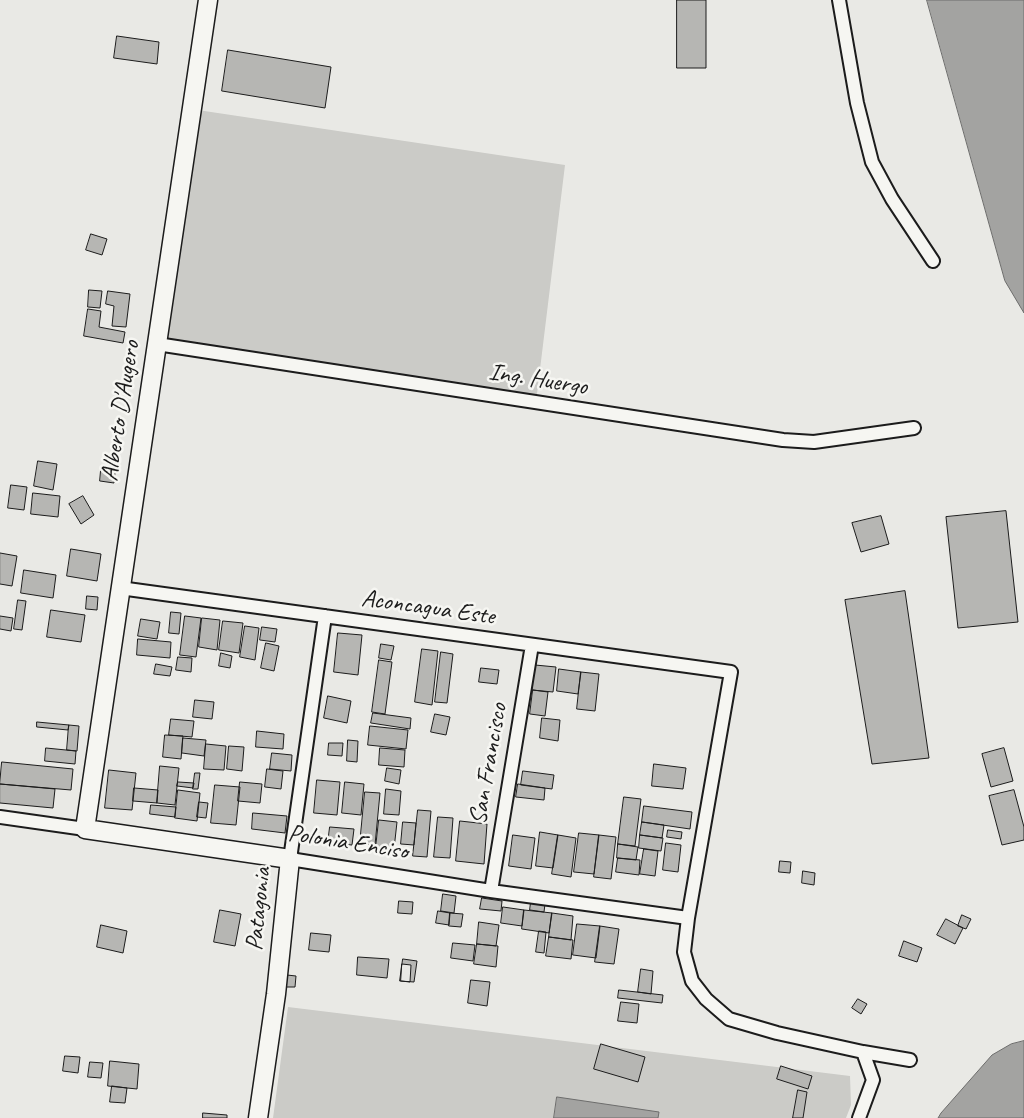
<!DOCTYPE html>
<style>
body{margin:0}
canvas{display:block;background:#e9e9e5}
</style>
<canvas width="1024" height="1118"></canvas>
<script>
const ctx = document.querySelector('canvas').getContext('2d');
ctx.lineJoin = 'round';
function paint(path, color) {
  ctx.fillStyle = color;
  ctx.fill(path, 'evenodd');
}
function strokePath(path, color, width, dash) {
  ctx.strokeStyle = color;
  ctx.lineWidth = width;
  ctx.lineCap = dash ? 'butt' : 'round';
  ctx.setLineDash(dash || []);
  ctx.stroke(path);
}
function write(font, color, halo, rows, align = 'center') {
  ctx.font = font + ' Caveat,sans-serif';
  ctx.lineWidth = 5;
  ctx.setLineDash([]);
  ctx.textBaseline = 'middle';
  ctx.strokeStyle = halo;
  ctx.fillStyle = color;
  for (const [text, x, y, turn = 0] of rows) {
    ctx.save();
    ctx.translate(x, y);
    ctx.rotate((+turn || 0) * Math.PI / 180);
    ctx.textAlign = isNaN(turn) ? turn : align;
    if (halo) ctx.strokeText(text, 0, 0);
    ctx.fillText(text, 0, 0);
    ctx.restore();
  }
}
paint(new Path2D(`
 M191 109 565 165 536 402 157 344Z
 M288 1007 850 1076 851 1105 846 1118H273Z`), '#cbcbc7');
const water = new Path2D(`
 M927 0H1024V313L1005 281Z
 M1024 1041V1118H938L941 1113 992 1055 1011 1044Z
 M557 1097 659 1112 658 1118H554Z`);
paint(water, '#a3a3a1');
strokePath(water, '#6d6d6c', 1);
const building = new Path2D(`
 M677 0H706V68H677Z
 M117 36 159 42 157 64 114 58Z
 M228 50 331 67 325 108 222 91Z
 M91 234 107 239 102 255 86 250Z
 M89 290 102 291 100 308 88 307Z
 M108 291 130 294 126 327 112 326 114 306 106 304Z
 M88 309 101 311 99 327 125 332 123 343 84 336Z
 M38 461 57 464 53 490 34 486Z
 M101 470 115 472 114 483 100 481Z
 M11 485 27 487 24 510 8 508Z
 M33 493 60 496 58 517 31 514Z
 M83 496 94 515 81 524 69 504Z
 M1006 511 1018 622 958 628 946 517Z
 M881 516 889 544 861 552 852 523Z
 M71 549 101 554 97 581 67 576Z
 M0 553 17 556 12 586 0 584Z
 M24 570 56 575 53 598 21 593Z
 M905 591 929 758 872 764 845 600Z
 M87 596 98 597 97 610 86 609Z
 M18 600 26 601 22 630 14 629Z
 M51 610 85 615 81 642 47 637Z
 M171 612 181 613 179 634 169 633Z
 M0 616 13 618 11 631 0 629Z
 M185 616 201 618 196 657 180 655Z
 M202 618 220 620 217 650 199 647Z
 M141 619 160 622 157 639 138 636Z
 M223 621 243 623 239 653 219 650Z
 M245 626 259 628 255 660 240 657Z
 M262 627 277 629 275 642 260 640Z
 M338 633 362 635 358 675 334 672Z
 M138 639 171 642 170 658 137 655Z
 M266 643 279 646 274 671 261 668Z
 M381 644 394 646 391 660 379 658Z
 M422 649 438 651 432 705 415 702Z
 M441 652 453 654 447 703 435 702Z
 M221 653 232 656 230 668 219 666Z
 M178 657 192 658 191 672 176 670Z
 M379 660 392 662 385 714 372 712Z
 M156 664 172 667 170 676 154 674Z
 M535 665 556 667 553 692 532 690Z
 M481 668 499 670 497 684 479 682Z
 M559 669 581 672 578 694 557 691Z
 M581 672 599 674 595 711 577 709Z
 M533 690 548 692 545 716 530 714Z
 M328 696 351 701 347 723 324 718Z
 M195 700 214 702 212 719 193 717Z
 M373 713 411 718 410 729 371 723Z
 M435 714 450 717 446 735 431 732Z
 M542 718 560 720 558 741 540 738Z
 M171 719 194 721 192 737 169 735Z
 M37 722 69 725 68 730 37 727Z
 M69 725 79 726 77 751 67 750Z
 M370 726 408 730 406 749 368 745Z
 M257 731 284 734 283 749 256 747Z
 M165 735 183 736 181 759 163 757Z
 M183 738 206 740 204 756 182 753Z
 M348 740 358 741 357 762 347 761Z
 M329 743H343L342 756 328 755Z
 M206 744 226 746 224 770 204 769Z
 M229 746 244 747 242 771 227 769Z
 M46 748 76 751 75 764 45 761Z
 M380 748 405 750 404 767 379 765Z
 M1004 748 1013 781 991 787 982 754Z
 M272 753 292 755 291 771 270 769Z
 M2 762 73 769 71 790 0 784Z
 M654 764 686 768 683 789 652 786Z
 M160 766 179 768 175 805 157 803Z
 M387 768 401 770 399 784 385 781Z
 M267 769 283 771 281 789 265 787Z
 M109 770 136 773 132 810 105 808Z
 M523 771 554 775 552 789 521 785Z
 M195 773H200L198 789H193Z
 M317 780 340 782 337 815 314 813Z
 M178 782 194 783 193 788 177 786Z
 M240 782 262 784 260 803 238 801Z
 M345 782 364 784 361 815 342 813Z
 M0 784 55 789 53 808 0 803Z
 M518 784 545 788 544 800 516 797Z
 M215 785 240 787 236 825 211 823Z
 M134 788 158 790 157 803 133 801Z
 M386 789 401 791 399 815 384 814Z
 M178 790 200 793 197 821 175 818Z
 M1014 790 1024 827V840L1002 845 989 796Z
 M365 792 380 793 375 845 360 844Z
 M624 797 641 799 635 846 618 844Z
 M199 802 208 803 206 818 197 817Z
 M151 805 176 807 175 817 150 814Z
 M644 806 692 812 690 829 642 822Z
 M418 810 431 811 427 857 413 856Z
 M253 813 287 816 285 833 252 829Z
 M438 817 453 818 450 858 434 857Z
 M379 820 397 822 394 849 376 847Z
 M460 821 487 824 484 864 456 861Z
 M403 822 416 823 414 845 401 844Z
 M642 822 664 825 662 838 640 835Z
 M330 827 354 829 352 845 328 843Z
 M668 830 682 832 681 839 667 837Z
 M540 832 558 835 553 868 536 866Z
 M579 833 599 835 594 874 574 872Z
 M513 835 535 838 531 869 509 866Z
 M558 835 576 838 571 877 552 874Z
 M599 835 616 837 611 879 594 877Z
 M640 835 663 838 661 851 639 848Z
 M666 843 681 845 678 872 663 870Z
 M618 844 638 847 636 860 617 858Z
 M644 849 658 851 655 876 640 874Z
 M618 858 640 860 639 875 616 872Z
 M780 861 791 862 790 873 779 872Z
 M803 871 815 873 814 885 802 883Z
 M443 894 456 896 454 913 441 911Z
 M482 898 502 901 501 911 480 909Z
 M399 901 413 902 412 914 398 913Z
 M531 902 545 904 544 912 530 910Z
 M503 907 524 910 522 926 501 923Z
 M220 910 241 914 235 946 214 942Z
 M524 910 552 913 549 933 522 929Z
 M438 911 450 913 449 925 436 923Z
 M450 913 463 914 461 927 449 926Z
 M552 913 573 916 571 940 549 937Z
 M962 915 971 919 966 929 958 926Z
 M946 919 963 928 955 944 937 935Z
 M479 922 499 925 496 946 477 944Z
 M577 924 600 926 596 958 573 955Z
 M101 925 127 931 123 953 97 947Z
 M600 926 619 929 614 964 595 962Z
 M539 931 546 932 544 953 536 952Z
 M311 933 331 935 329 952 309 950Z
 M549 937 573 940 571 959 546 956Z
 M904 941 922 948 917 962 899 956Z
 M453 943 475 945 473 961 451 958Z
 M477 944 498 946 496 967 474 964Z
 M358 957 389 959 387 978 357 975Z
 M403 959 417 961 414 982 400 981Z
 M402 964 411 965 410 982 401 981Z
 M641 969 653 971 651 994 638 992Z
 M287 975 296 976 295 987H286Z
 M471 980 490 982 487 1006 468 1003Z
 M619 990 663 995 662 1003 618 998Z
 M858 999 867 1004 861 1014 852 1008Z
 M621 1002 639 1004 637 1023 618 1021Z
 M601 1044 645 1057 638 1082 594 1069Z
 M65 1056 80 1057 78 1073 63 1071Z
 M110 1061 139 1064 137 1089 108 1086Z
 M90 1062 103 1063 101 1078 88 1077Z
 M781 1066 812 1076 808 1089 777 1079Z
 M112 1086 127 1088 125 1103 110 1102Z
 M798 1090 807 1092 803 1118H793Z
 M203 1113 227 1115V1118H203Z`);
paint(building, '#b6b6b3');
strokePath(building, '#1c1c1c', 1);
const street = new Path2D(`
 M839 0 857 103 872 162 892 199 933 261
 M157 344 783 440 814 442 914 428
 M120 588 731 672 688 918 684 952 692 981 706 999 729 1019 777 1033 863 1052 910 1060
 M325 616 290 859 491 891 688 918
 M0 817 85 829
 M491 891 532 645
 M859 1118 873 1080 863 1052`);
const secondary = new Path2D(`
 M208 0 85 829 290 859 276 994 258 1118`);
strokePath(street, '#1c1c1c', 16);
strokePath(secondary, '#1c1c1c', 21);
strokePath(street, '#f6f6f2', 12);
strokePath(secondary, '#f6f6f2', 18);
write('25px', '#1c1c1c', '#f6f6f2', [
 ["Ing. Huergo",538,380,9],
 ["Alberto D'Augero",121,411,-81],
 ["Aconcagua Este",428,608,8],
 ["San Francisco",489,764,-80],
 ["Polonia Enciso",348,843,9],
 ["Patagonia",259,909,-84]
]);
</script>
